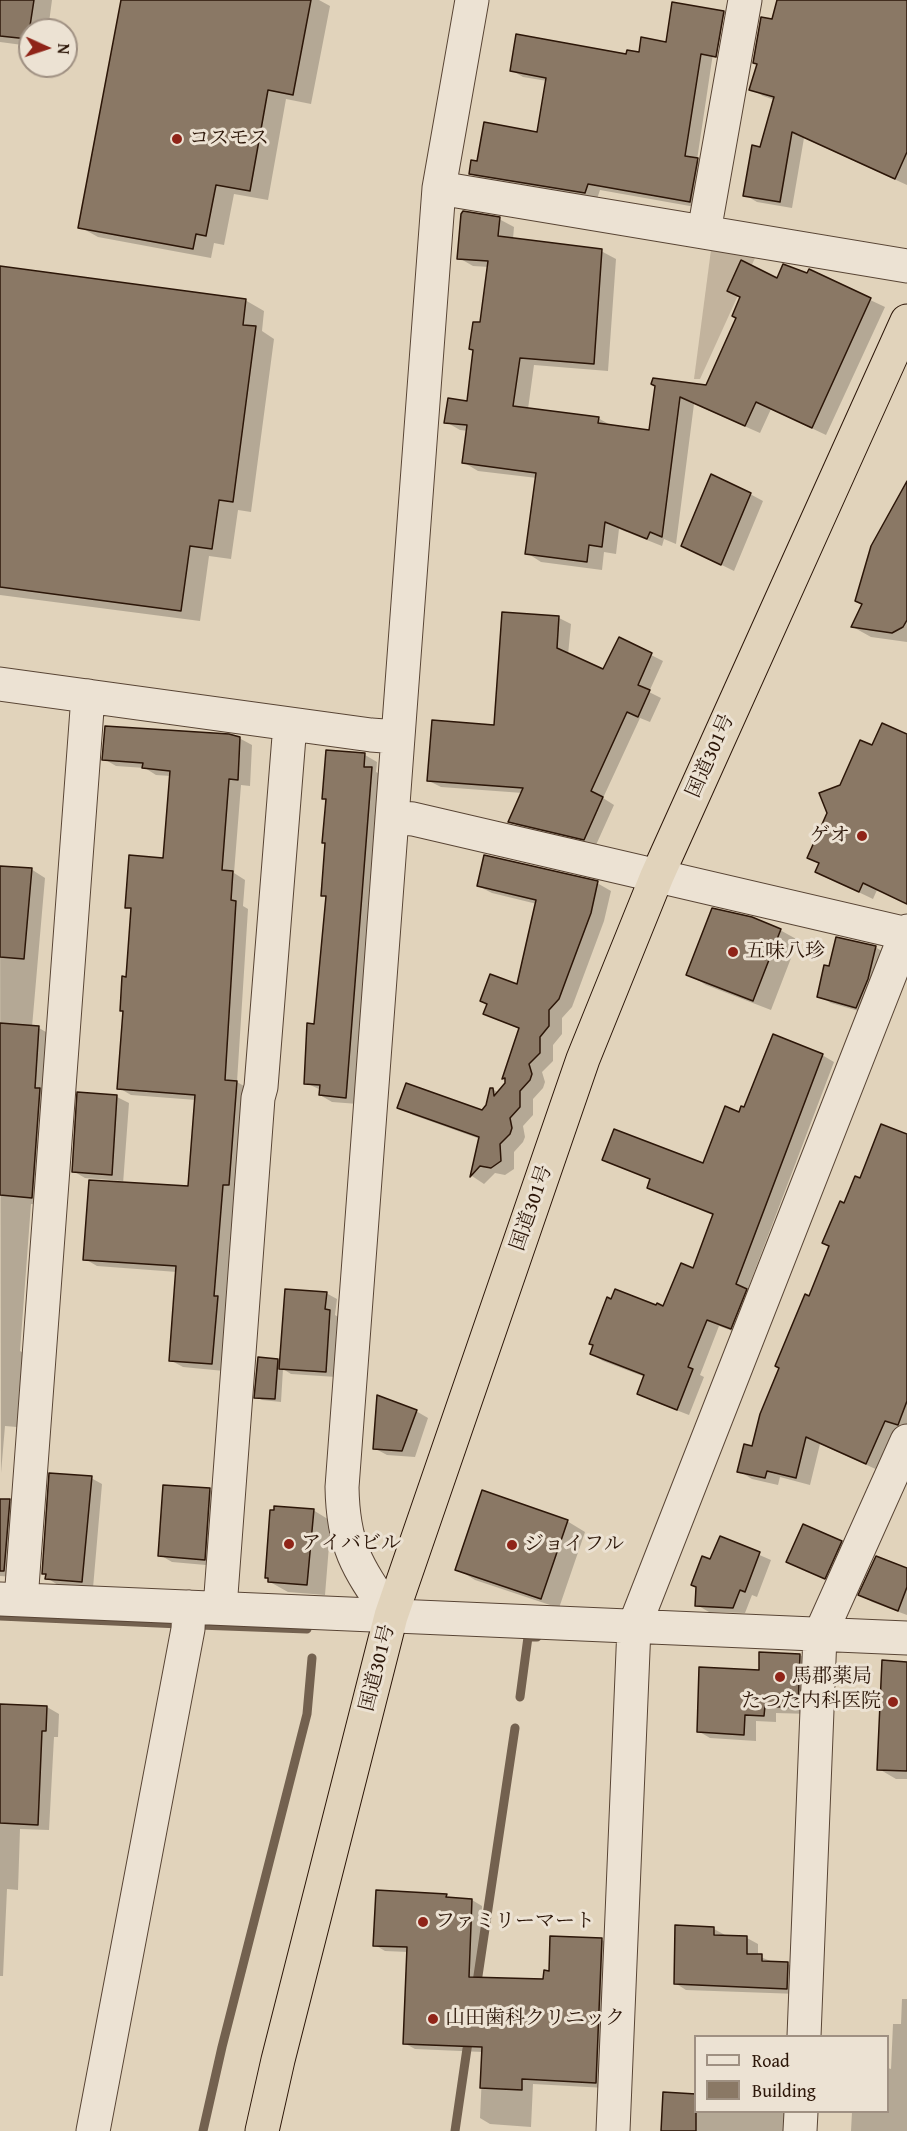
<!DOCTYPE html>
<meta charset="utf-8">
<style>
body{margin:0}
#map{position:relative;width:907px;height:2131px;overflow:hidden;background:#e1d3bb;font-family:"Gentium Book Plus",serif}
canvas{display:block}
.legend{position:absolute;left:694px;top:2035px;width:195px;height:78px;box-sizing:border-box;background:#ece2d3;border:2px solid #9f9082;margin:0;padding:8px 10px;list-style:none;font-size:18px;color:#2c1608}
.legend li{display:flex;align-items:center;gap:12px;height:30px}
.legend b{width:30px;border:2px solid #9f9082}
.north{position:absolute;left:18px;top:18px;width:60px;height:60px;box-sizing:border-box;background:#ece2d3;border:2px solid #9f9082;border-radius:50%;rotate:93deg;font-size:16px;font-weight:700;line-height:24px;text-align:center;color:#2c1608}
.north::after{content:'';display:block;margin:auto;width:21px;height:27px;background:#8f2418;clip-path:polygon(50% 0,100% 100%,50% 72%,0 100%)}
</style>
<div id="map">
<canvas width="907" height="2131"></canvas>
<ul class="legend">
<li><b style="height:8px;background:#ece2d3"></b>Road</li>
<li><b style="height:16px;background:#8a7865"></b>Building</li>
</ul>
<div class="north">N</div>
</div>
<script>
const ctx = document.querySelector('canvas').getContext('2d');
ctx.lineJoin = 'round';
function paint(path, color) {
  ctx.fillStyle = color;
  ctx.fill(path, 'evenodd');
}
function strokePath(path, color, width, dash) {
  ctx.strokeStyle = color;
  ctx.lineWidth = width;
  ctx.lineCap = dash ? 'butt' : 'round';
  ctx.setLineDash(dash || []);
  ctx.stroke(path);
}
function write(font, color, halo, rows, align = 'center') {
  ctx.font = font + ' "Gentium Book Plus","Noto Serif JP",serif';
  ctx.lineWidth = 6;
  ctx.setLineDash([]);
  ctx.textBaseline = 'middle';
  ctx.strokeStyle = halo;
  ctx.fillStyle = color;
  for (const [text, x, y, turn = 0] of rows) {
    ctx.save();
    ctx.translate(x, y);
    ctx.rotate((+turn || 0) * Math.PI / 180);
    ctx.textAlign = isNaN(turn) ? turn : align;
    if (halo) ctx.strokeText(text, 0, 0);
    ctx.fillText(text, 0, 0);
    ctx.restore();
  }
}
paint(new Path2D(`
 M711 250 755 258 700 379H694Z`), '#c2b39d');
paint(new Path2D(`
 M0 0H52L48 30H30V46L0 42Z
 M123 0H319L330 6 311 104 286 99 268 200 234 194 224 245 214 243 211 258 98 237 80 227Z
 M787 0H907V185L804 138 792 208 757 202 745 195 775 100 763 96 751 89 773 21Z
 M724 12 735 19 728 62 717 60 725 15H722L712 60 697 160 709 166 701 208 600 190 597 199 482 180 470 173 479 163 538 134 547 81 523 77 511 70 640 54 667 43Z
 M499 219 514 227 513 239 601 251 616 259 608 371 534 365 528 409 598 418 612 426 651 431 656 385 707 386 778 280 808 275 809 271 885 307 826 435 771 409 760 433 694 404 676 544 664 539 662 546 619 529 616 554 604 552 602 570 541 562 527 553 537 478 478 471 463 462 468 431 460 430 446 422 468 403 489 267 473 266 459 258Z
 M0 268 245 300 264 311 262 331 274 339 251 512 238 510 231 559 209 556 200 621 0 595Z
 M907 488V642L871 637 853 627 864 604Z
 M750 494 763 501 734 571 683 546Z
 M559 618 571 624 568 655 604 671 619 639 663 661 649 692 661 698 650 722 640 718 603 798 614 805 596 845 522 828 510 821 523 793 441 787 429 781 495 727Z
 M907 736V904L877 890 873 899 831 879 817 871 820 864 809 858 841 786 873 747Z
 M239 738 252 745 250 786 241 785 234 873 245 880 243 906 248 909 237 1082 249 1089 224 1371 183 1367 170 1360 177 1272 97 1266 85 1259 123 1181 85 1178 73 1171 117 1097 129 1103 123 1184 190 1187 196 1100 131 1095 119 1088 133 910 127 907 165 859 171 776 156 775 145 768 116 766 104 759Z
 M365 755 377 762 376 772 384 776 358 1104 332 1102 320 1095 321 1090 306 1083 316 1025 327 898 323 895 327 800 324 798Z
 M0 867 31 869 45 878 32 1027 39 1028 53 1036 46 1205 31 1204 20 1351 33 1358 29 1428 5 1426 1 1473Z
 M597 883 611 891 604 921 572 1007 562 1018V1034L553 1045V1061L542 1072 545 1082 543 1088 533 1099V1115L523 1126 525 1137 523 1142 514 1152V1169L505 1175 495 1173 484 1184 472 1176 480 1139 413 1115 399 1107 483 1112 488 1106 493 1089 499 1093 507 1083 504 1078 521 1030 485 1013 518 986 537 904 492 893 478 886Z
 M780 930 798 940 771 1010 706 985 688 974Z
 M875 947 887 954 869 1014 831 1003 819 996 830 968Z
 M822 1055 834 1062 747 1291 758 1297 743 1335 719 1326 700 1375 704 1377 689 1415 650 1400 638 1393 645 1377 603 1361 591 1354 657 1307 664 1308 694 1270 715 1216 661 1194 649 1188 651 1180 604 1159 704 1165 740 1114Z
 M907 1136V1430L880 1471 820 1444 810 1485 780 1477 778 1485 752 1479 739 1471 753 1448 845 1205 861 1179Z
 M326 1293 337 1299 335 1315 340 1318 336 1377 291 1374 283 1369 281 1402 262 1400 256 1397 278 1360 281 1362Z
 M416 1411 428 1418 415 1457 387 1455 374 1448Z
 M91 1478 102 1484 93 1588 58 1585 47 1578V1575L43 1573Z
 M210 1490 222 1497 217 1566 172 1562 160 1555Z
 M0 1500 9 1501 21 1508 16 1577 0 1576Z
 M313 1510 331 1521 325 1595 288 1592 270 1582Z
 M567 1521 585 1532 559 1608 475 1580 457 1569Z
 M720 1538 771 1560 757 1597 752 1595 745 1613 709 1612 697 1605Z
 M841 1542 853 1549 837 1584 800 1568Z
 M907 1570V1615L872 1602 860 1595Z
 M761 1653 800 1655 812 1662 810 1714 776 1713V1722L756 1721V1741L710 1738 698 1731 760 1672Z
 M907 1663V1779H896L879 1769Z
 M0 1705 47 1707 59 1714 58 1737H54L49 1830 20 1829 18 1890 7 1889 3 1976H0Z
 M446 1895 453 1899 472 1900 482 1906 479 1978 545 1981 550 1972 602 1940 612 1946 606 2088 533 2084 531 2127 490 2124 480 2118 483 2052 415 2049 404 2043 408 1952 385 1951 375 1945Z
 M714 1929 725 1935 747 1938 758 1944V1956L773 1962 788 1964 799 1970 798 1994 686 1990 675 1983Z
 M902 1999H907V2131H851L852 2112H888V2068L891 2069 893 2024H901Z
 M696 2112H788L787 2131H663Z`), '#0003');
strokePath(new Path2D(`
 M0 1616 180 1624
 M199 1625 307 1629
 M520 1697 528 1637H537
 M476 1989 515 1728
 M203 2131 222 2047 307 1714 312 1658
 M455 2131 469 2035`), '#73614f', 9);
const building = new Path2D(`
 M0 0H34L28 39 0 36Z
 M121 0H311L293 95 268 90 250 191 216 185 206 236 196 234 193 249 78 228Z
 M777 0H907V152L895 179 792 132 780 202 743 196 752 145 760 147 774 97 749 90 757 64 753 63 761 17 772 19Z
 M672 2 724 11 716 57 701 54 685 156 698 158 690 202 588 184 585 193 469 174 471 160 477 161 484 122 537 132 546 78 510 71 516 34 626 54 627 50 639 52 641 37 666 42Z
 M463 211 500 217 498 236 602 249 594 364 520 358 513 406 599 417 598 423 649 430 655 386 651 384 653 378 706 385 736 318 732 316 740 297 727 291 741 260 777 278 783 264 807 273 809 269 871 298 812 428 756 402 745 426 680 397 662 537 650 532 647 539 605 522 602 547 589 545 587 562 525 554 536 473 462 463 467 425 444 423 448 398 467 401 473 350 469 349 473 322H480L488 261 457 259 461 214Z
 M0 266 246 299 243 325 256 326 233 502 219 500 212 549 190 546 181 611 0 587Z
 M711 474 751 493 721 565 681 546Z
 M907 481V620L903 627 892 633 851 627 862 604 855 601 871 546Z
 M502 612 559 616 557 648 603 669 619 637 652 653 638 685 650 690 638 717 627 712 591 791 603 797 584 840 508 822 523 788 427 781 432 720 494 725Z
 M882 723 907 734V904L863 883 859 892 815 872 819 863 807 858 827 813 819 793 840 785 860 740 872 745Z
 M105 726 229 734 240 737 238 780 229 779 222 870 233 871 231 900 236 901 225 1080 237 1081 229 1185H223L214 1296H218L212 1364 169 1361 176 1266 83 1260 89 1180 188 1186 195 1095 117 1089 123 1011H120L122 976 126 977 131 908H125L129 855 163 858 170 771 142 768 143 763 102 760Z
 M326 750 365 753 364 767H372L346 1098 319 1095 320 1085 304 1084 307 1023 314 1024 326 896H321L325 843H322L326 799H322Z
 M484 855 598 881 591 913 566 980 559 999 549 1010V1026L540 1037V1053L529 1064 532 1074 530 1080 520 1091V1107L510 1118 512 1128 510 1134 500 1144 501 1161 491 1168 480 1166 470 1177 479 1137 397 1108 406 1083 482 1110 486 1105 490 1088H493L494 1096 505 1083V1078L502 1079 519 1028 483 1014 487 1004 480 1001 490 974 517 984 536 900 477 886Z
 M0 866 32 868 24 959 0 957Z
 M712 908 752 917 781 929 753 1001 686 975Z
 M836 937 876 946 868 979 856 1008 817 997 824 965 829 966Z
 M0 1023 39 1026 35 1088H40L32 1198 0 1195Z
 M773 1034 823 1054 736 1284 747 1289 731 1329 707 1320 688 1367 693 1369 677 1410 637 1394 644 1375 590 1354 593 1345 589 1344 607 1297 611 1299 615 1289 656 1305 657 1303 663 1306 681 1263 693 1268 713 1214 647 1188 650 1179 602 1160 614 1129 703 1163 725 1106 739 1112 741 1106 744 1107Z
 M77 1092 117 1095 112 1175 72 1172Z
 M881 1124 907 1134V1401L898 1425 885 1421 866 1464 806 1437 796 1478 767 1471 765 1478 737 1472 744 1444 752 1446 760 1414 779 1368 775 1366 805 1294 809 1296 829 1246 822 1243 840 1201 844 1203 855 1176 860 1178Z
 M285 1289 327 1292 325 1309 330 1310 326 1372 279 1369Z
 M258 1357 278 1359 275 1399 254 1398Z
 M377 1395 417 1410 402 1451 373 1449Z
 M49 1473 92 1476 82 1582 45 1579 46 1574H42Z
 M163 1485 210 1488 205 1560 158 1556Z
 M482 1490 568 1520 541 1599 455 1570Z
 M0 1499H10L4 1571H0Z
 M274 1506 314 1509 307 1585 268 1582V1578H265L270 1510H274Z
 M803 1524 842 1541 825 1579 786 1562Z
 M720 1536 760 1552 745 1592 740 1590 733 1608 695 1606 696 1587 691 1585 702 1556 710 1559Z
 M876 1556 907 1568V1587L898 1611 858 1595Z
 M759 1652 800 1654 798 1708 765 1706 764 1716 745 1715 744 1735 697 1732 699 1667 759 1670Z
 M882 1660 907 1662V1771L877 1770Z
 M0 1704 47 1706 46 1731H42L38 1825 0 1823Z
 M376 1890 447 1894 446 1897 472 1899 469 1977 543 1979 544 1970 549 1971 550 1936 602 1938 596 2083 522 2079V2090L480 2088 482 2047 403 2044 407 1947 373 1946Z
 M675 1925 714 1927V1935L747 1936V1954H762V1961L788 1962 787 1989 674 1984Z
 M663 2092 696 2094V2131H661Z`);
paint(building, '#8a7865');
strokePath(building, '#2c1608', 1.5);
const minor = new Path2D(`
 M439 188 907 266
 M704 232 745 0
 M0 684 371 735 398 737
 M392 817 413 819 907 934
 M0 1599 907 1638
 M21 1600 88 696
 M220 1608 258 1098 261 1087 290 724
 M391 1616C358 1568 343 1548 342 1487L439 188 472 0
 M804 2036 820 1635 907 1441
 M93 2131 188 1629 189 1607
 M613 2131 634 1627 907 931
 M800 2131 801 2112`);
const highway = new Path2D(`
 M262 2131 278 2060 391 1616 583 1059 657 876 907 321`);
strokePath(minor, '#594535', 35);
strokePath(highway, '#2c1608', 35);
strokePath(minor, '#ece2d3', 33);
strokePath(highway, '#e1d3bb', 33);
for (const [x, y, r, color] of [
 [177,139,6,"#8f2418"],
 [862,836,6,"#8f2418"],
 [733,952,6,"#8f2418"],
 [289,1544,6,"#8f2418"],
 [512,1545,6,"#8f2418"],
 [780,1677,6,"#8f2418"],
 [893,1702,6,"#8f2418"],
 [423,1922,6,"#8f2418"],
 [433,2019,6,"#8f2418"]
]) {
  const dot = new Path2D();
  dot.arc(x, y, r, 0, 2 * Math.PI);
  ctx.fillStyle = color;
  ctx.fill(dot);
  strokePath(dot, '#ece2d3', 2);
}
write('20px', '#2c1608', '#ece2d3', [
 ["コスモス",189,139],
 ["ゲオ",850,836,"right"],
 ["五味八珍",745,952],
 ["アイバビル",301,1544],
 ["ジョイフル",524,1545],
 ["馬郡薬局",792,1677],
 ["たつた内科医院",881,1702,"right"],
 ["ファミリーマート",435,1922],
 ["山田歯科クリニック",445,2019]
], 'left');
write('20px', '#2c1608', '#ece2d3', [
 ["国道301号",711,756,-66],
 ["国道301号",532,1208,-71],
 ["国道301号",378,1668,-76]
]);
</script>
